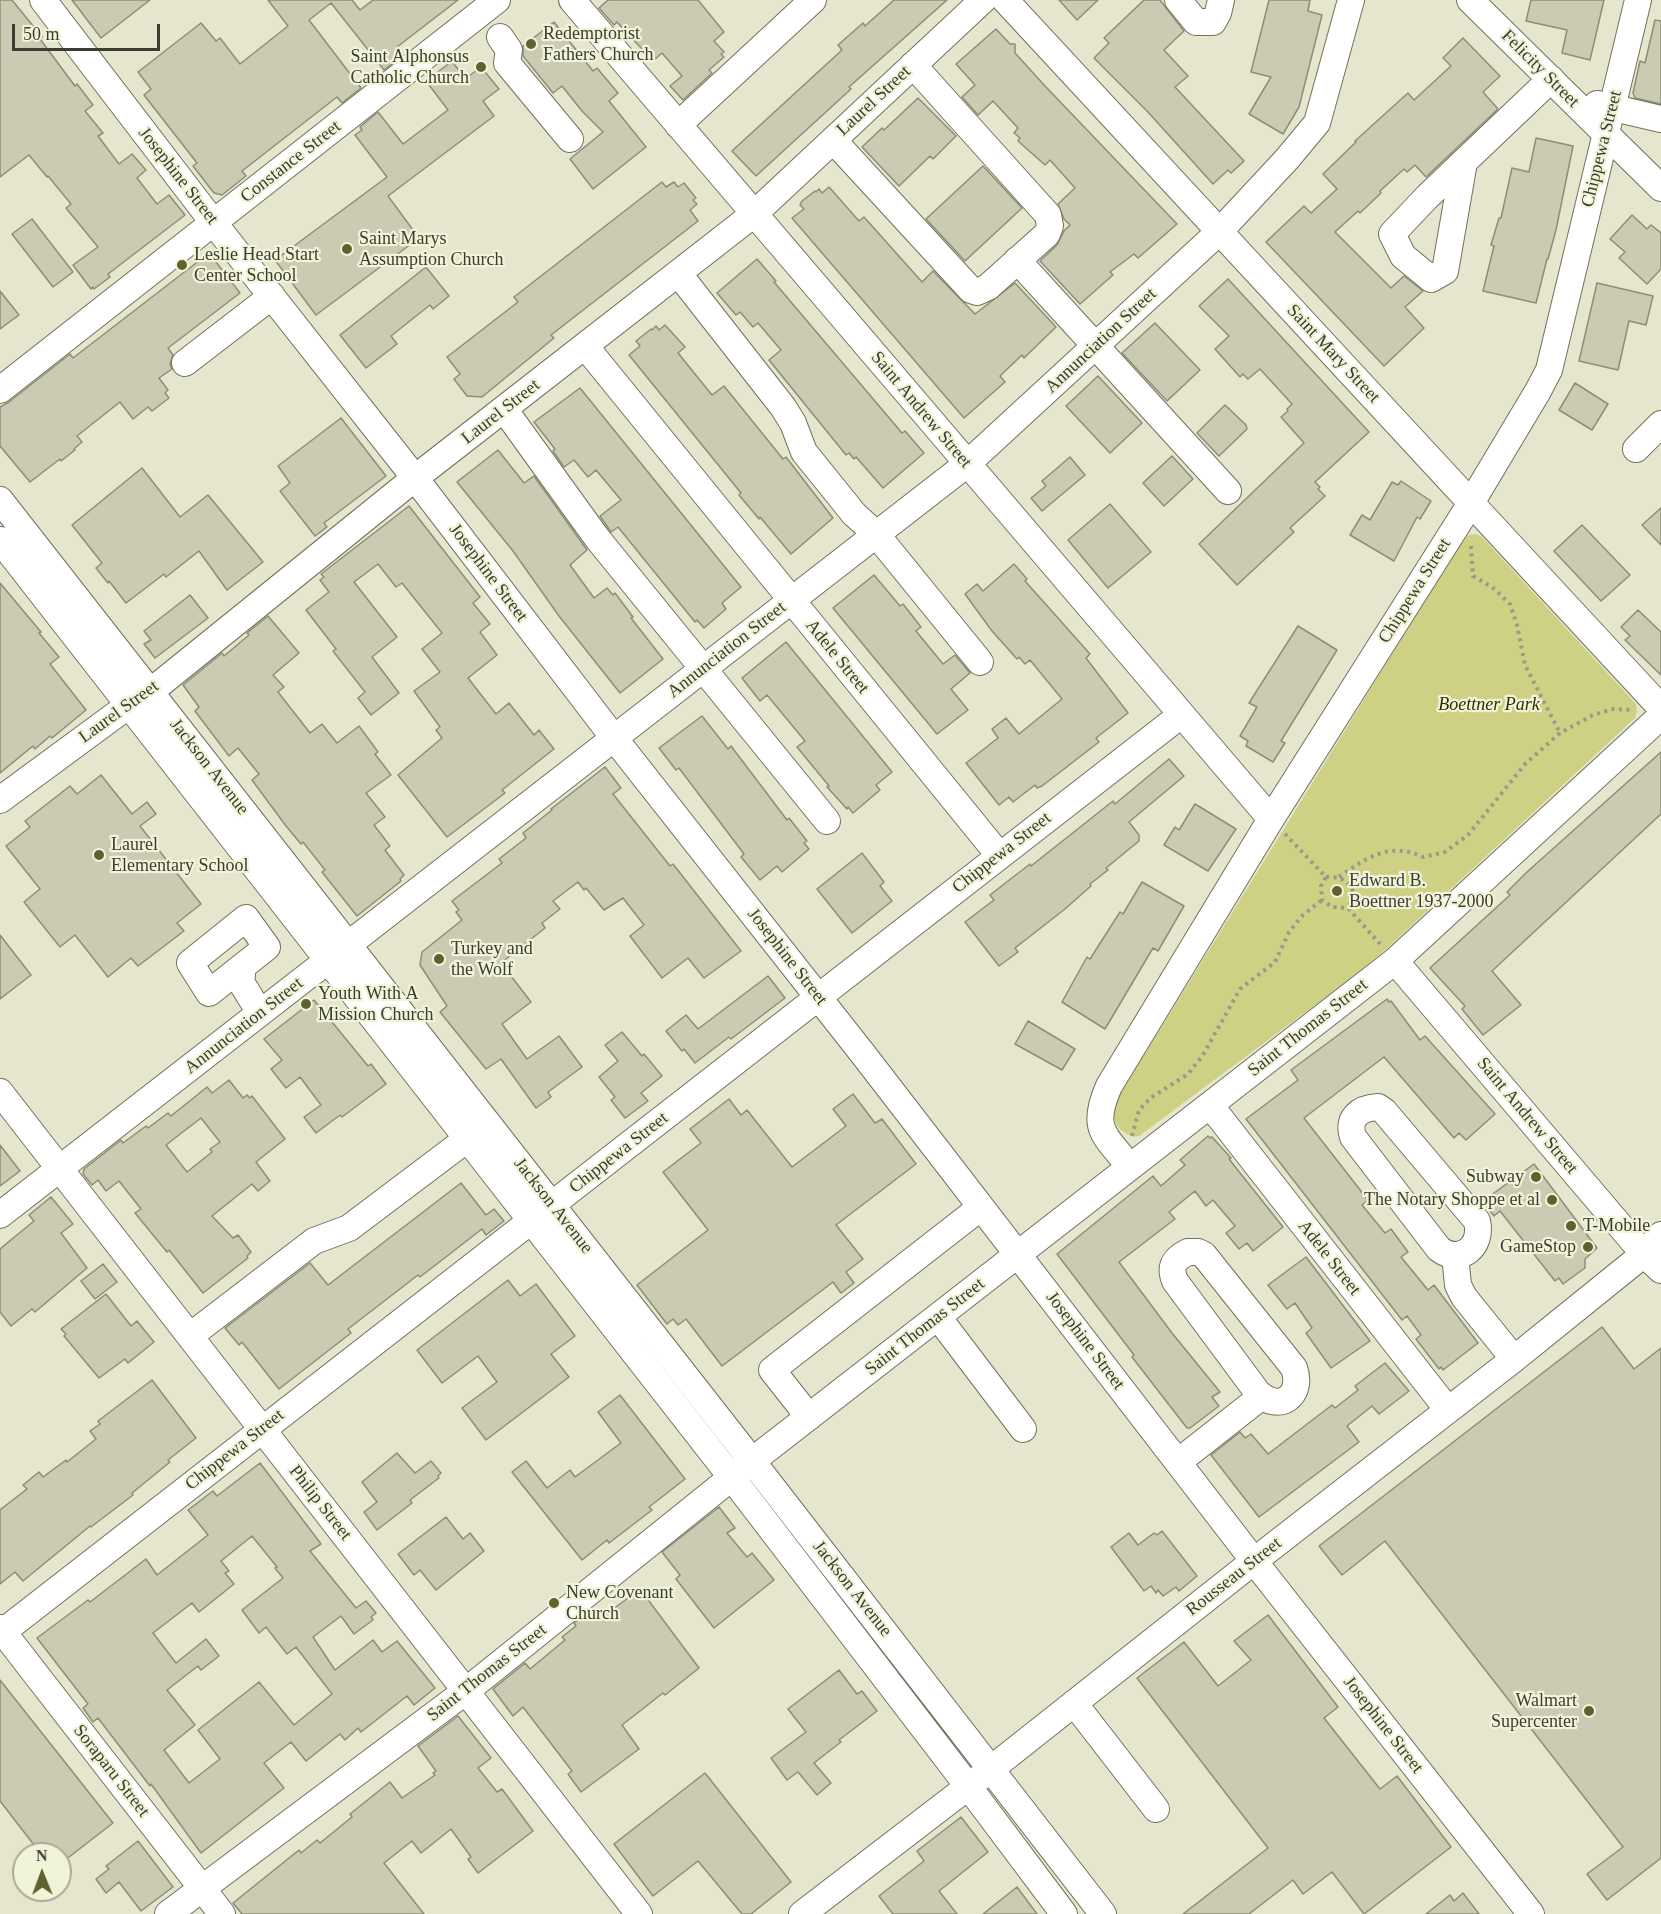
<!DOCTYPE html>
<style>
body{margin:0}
#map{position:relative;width:1661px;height:1914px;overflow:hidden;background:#e5e6cd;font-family:Georgia,serif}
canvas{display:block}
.north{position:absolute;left:12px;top:1842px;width:60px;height:60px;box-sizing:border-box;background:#f2f4da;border:2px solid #a9ab97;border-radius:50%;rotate:359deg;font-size:16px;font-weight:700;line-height:24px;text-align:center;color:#3c3d32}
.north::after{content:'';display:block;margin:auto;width:21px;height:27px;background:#5f612e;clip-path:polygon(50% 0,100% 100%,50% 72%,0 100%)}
.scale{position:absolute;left:12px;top:24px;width:148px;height:27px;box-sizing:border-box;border:3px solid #3c3d32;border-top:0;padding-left:8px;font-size:18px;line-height:21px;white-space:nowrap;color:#3c3d32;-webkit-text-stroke:4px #f2f4da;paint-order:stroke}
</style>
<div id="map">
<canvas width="1661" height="1914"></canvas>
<div class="north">N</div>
<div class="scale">50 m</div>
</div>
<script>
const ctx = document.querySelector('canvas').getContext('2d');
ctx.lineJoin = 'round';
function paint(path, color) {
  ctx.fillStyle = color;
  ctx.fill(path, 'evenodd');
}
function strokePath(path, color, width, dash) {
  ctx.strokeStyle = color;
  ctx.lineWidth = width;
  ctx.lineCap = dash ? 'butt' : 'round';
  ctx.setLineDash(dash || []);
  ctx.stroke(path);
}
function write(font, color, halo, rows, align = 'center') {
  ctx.font = font + ' Georgia,serif';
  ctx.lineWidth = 4.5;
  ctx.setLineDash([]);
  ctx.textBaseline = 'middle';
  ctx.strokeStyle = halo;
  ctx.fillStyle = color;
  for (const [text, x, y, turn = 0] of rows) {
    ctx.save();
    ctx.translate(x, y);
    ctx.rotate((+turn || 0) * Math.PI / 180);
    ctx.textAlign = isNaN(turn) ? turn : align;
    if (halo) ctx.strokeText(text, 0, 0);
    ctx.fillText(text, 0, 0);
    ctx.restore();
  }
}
paint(new Path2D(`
 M1475 534 1481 536 1636 704 1637 711 1635 718 1384 951 1342 985 1139 1136C1128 1139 1112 1125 1113 1113 1113 1108 1115 1103 1117 1099L1465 536Z`), '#ced184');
const building = new Path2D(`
 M0 0H12L42 37 40 39 75 86 77 84 93 105 85 111 103 133 98 136 119 164 132 154 146 170 137 178 157 204 169 195 185 215 108 274 110 277 94 289 93 287 91 289 73 265 98 247 66 208 71 204 48 176 47 177 29 155 0 177Z
 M72 0H150L101 38Z
 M268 0H352L360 10 373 0H458L397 47 403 55 384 70 331 3 309 20 361 88 342 103 337 97 242 171 246 176 222 195 214 193 193 166 197 163 144 95 151 89 138 72 201 23 216 41 220 38 240 64 288 26Z
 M608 0H698L724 32 714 41 724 52 721 54 724 57 709 70 712 73 683 100 670 86 682 76 662 53 653 61 617 22 614 25 599 8Z
 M894 0H947L849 87 851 89 756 176 732 151 842 50 838 45 863 23 865 26Z
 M1059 0H1098L1077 20Z
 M1144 0H1160L1184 31 1164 50 1188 76 1175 87 1244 161 1231 173 1228 170 1213 184 1147 111 1094 58 1109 43 1104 38Z
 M1269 0H1310L1308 11 1322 15 1299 107 1283 134 1249 114 1271 77 1251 72Z
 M1531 0H1604L1590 60 1562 53 1567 30 1526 21Z
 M1655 20 1661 21V104L1635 98 1633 93 1640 61 1645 63Z
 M554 22 593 71 597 68 618 93 609 101 646 147 593 189 570 159 603 132 582 111 562 86 553 93 523 56V46Z
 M996 29 1010 44H1015V53L1045 86 1177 224 1138 258 1134 254 1110 272 1113 275 1080 304 1040 261 1057 245 1064 231 1070 225 1064 219 1058 204 1075 188 1050 160 1045 165 1018 141 1020 138 1014 133 1018 128 993 101 978 115 962 97 975 85 956 64Z
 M1463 38 1500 76 1483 92 1498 109 1426 177 1415 165 1407 172 1404 169 1380 191 1381 193 1360 213 1358 211 1335 232 1391 288 1404 276 1423 291 1405 307 1424 328 1384 366 1266 242 1304 206 1311 213 1337 189 1323 174 1356 142 1355 141 1408 93 1414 100 1451 66 1443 58Z
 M452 61 465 79 481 67 499 89 483 101 494 116 388 196 419 238 316 315 275 260 387 177 355 135 362 130 360 127 378 112 403 144 448 110 426 81Z
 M918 98 956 136 933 159 930 156 899 186 862 147 882 128 884 130Z
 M1536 138 1573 146 1556 230 1548 259H1547L1536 303 1483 291 1494 246 1491 245 1499 218H1501L1512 168 1529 172Z
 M983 166 1022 208 965 261 926 219Z
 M662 182 666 187 674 182 678 187 684 183 696 198 693 200 697 204 690 210 698 221 551 335 554 338 482 397 467 396 454 379 460 374 447 357 518 302 514 297Z
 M829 187 859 221 864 217 922 282 933 271 975 314 1015 283 1056 327 1024 358 1022 355 1000 376 1005 382 964 418 792 218 804 209 800 205 802 201 815 191 816 192 819 189 822 193Z
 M1632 215 1647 229 1651 225 1661 233V269L1647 284 1619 258 1625 252 1610 239Z
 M32 219 73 272 53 287 12 234Z
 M209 253 240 293 168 348 173 355 170 364 172 369 159 378 168 390 165 393 169 398 152 411 148 407 133 419 120 402 77 436 82 442 74 449 75 450 61 461 60 459 30 482 0 446V407L9 402 70 354 73 358Z
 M757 259 776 281 774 282 902 433 905 431 924 453 883 488 856 457 854 459 849 453 846 455 769 360 781 350 758 323 753 327 740 312 736 315 717 293Z
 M426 267 449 296 433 309 430 305 391 336 397 344 366 368 340 335Z
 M1228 279 1369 432 1315 482 1320 487 1318 489 1325 496 1290 528 1294 532 1237 585 1199 544 1304 443 1281 417 1288 411 1287 409 1292 404 1260 369 1248 379 1243 374 1240 377 1215 349 1229 336 1199 306Z
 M1597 283 1653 296 1646 325 1629 321 1618 370 1579 361Z
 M0 291 19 315 0 329Z
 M1155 323 1200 370 1167 401 1122 353Z
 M665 325 685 347 678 353 712 395 724 386 783 459 786 457 833 518 791 554 760 517 759 519 739 495 741 493 629 355 640 346 636 341 651 329 652 330 656 326 659 330Z
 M1098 376 1142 423 1110 453 1066 406Z
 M1575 383 1608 404 1592 430 1559 410Z
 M580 388 741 587 722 603 726 609 704 628 697 620 695 622 618 527 611 532 600 516 621 500 596 470 588 477 574 460 564 467 553 451 555 449 534 422Z
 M1225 405 1246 425 1247 429 1219 456 1197 433Z
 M341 418 386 476 324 523 327 527 315 536 280 491 290 483 278 466Z
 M498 450 524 483 534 476 587 550 570 565 594 598 607 588 613 595 615 593 633 617 631 618 663 659 620 693 559 616 513 551 457 482Z
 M1172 456 1193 479 1164 506 1143 483Z
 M1070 457 1085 475 1042 511 1031 498 1046 486 1042 481Z
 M142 468 180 517 208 495 263 562 227 590 199 551 166 577 164 574 126 603 109 581 108 583 96 568 102 563 72 525Z
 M1401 481 1431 501 1420 519 1417 517 1394 561 1350 535 1362 515 1370 520 1392 482 1398 485Z
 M1110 504 1151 552 1108 588 1068 540Z
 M409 506 480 597 473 603 490 624 480 632 497 655 468 678 496 714 509 703 534 735 539 730 554 749 502 790 505 793 447 837 398 775 442 738 436 730 440 727 414 691 440 672 422 649 442 633 402 583 396 587 378 564 354 582 397 637 372 657 399 693 371 715 358 698 365 692 333 651 336 649 306 610 329 592 320 580 324 577 321 574Z
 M1661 508V545L1642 525Z
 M1582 525 1630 575 1601 601 1554 551Z
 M1014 564 1027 579 1025 581 1090 654 1086 658 1128 713 1096 738 1099 742 1042 786 1037 788 1035 785 1013 802 1009 797 999 805 966 763 998 738 992 729 1006 718 1019 734 1062 699 1030 660 1025 664 1019 657 1017 659 992 631 965 594 977 584 983 591Z
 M874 575 900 606 903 604 921 627 916 631 943 664 955 655 970 673 951 689 968 710 937 734 833 608Z
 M0 583 41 632 39 633 59 657 50 664 86 710 52 738 50 736 35 749 33 746 0 773Z
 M190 595 208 618 155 658 144 644 151 640 144 631Z
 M1638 610 1661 632V675L1625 640 1630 636 1621 627Z
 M268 616 299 653 273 675 284 687 278 692 310 733 322 724 337 743 359 726 378 752 375 754 391 775 366 793 385 817 374 825 390 846 385 850 404 875 400 879 401 881 357 916 322 872 325 870 303 842 301 844 286 826 252 780 259 774 238 748 229 756 195 711 199 707 183 685 222 653 224 656 249 635 247 633Z
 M1298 626 1337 650 1281 741 1285 743 1273 762 1246 746 1248 741 1240 736 1257 707 1249 703Z
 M786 642 892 772 876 785 880 790 853 813 848 807 847 809 827 787 829 786 797 747 805 741 767 695 760 701 742 678Z
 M702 716 728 749 731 746 787 820 789 818 807 841 804 843 809 849 782 872 777 866 760 880 741 857 744 854 679 768 676 770 659 748Z
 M1661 752V814L1492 971 1521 1005 1483 1035 1462 1009 1465 1006 1430 968 1510 895 1507 892 1527 872Z
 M1169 759 1184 776 1129 822 1139 835V841L1106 868 1108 870 1090 884 1091 886 1065 909 1015 948 1018 952 999 966 965 922 994 900 990 895 1030 864 1031 866 1113 801 1115 804Z
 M605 767 621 788 613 794 670 866 673 864 741 951 704 978 688 958 662 978 630 936 644 925 623 898 604 910 586 888 584 890 578 882 553 901 560 909 542 923 545 928 501 963 531 1002 502 1024 527 1059 559 1036 582 1067 548 1092 551 1097 536 1108 501 1059 486 1069 440 1012 447 1006 420 965 422 952 462 920 456 912 459 910 452 901 502 863 499 859 526 838 523 833 552 810 551 809Z
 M101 775 132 814 147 802 156 814 140 826 201 904 177 923 184 931 138 966 131 958 108 977 75 935 60 947 24 902 40 889 6 846 30 827 25 821 70 786 77 794Z
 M1195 804 1236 829 1208 871 1164 845 1175 827 1179 830Z
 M862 853 884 882 880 886 892 901 852 933 817 889Z
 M1142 882 1184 906 1158 951 1153 948 1105 1029 1062 1002 1087 957 1090 959 1120 912 1123 914Z
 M0 935 31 975 0 999Z
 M768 976 785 998 731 1039 729 1037 695 1063 684 1049 682 1051 666 1031 686 1015 698 1029Z
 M1387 999 1389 1002 1391 1001 1420 1040 1425 1036 1495 1114 1466 1140 1459 1133 1454 1138 1384 1057 1304 1118 1368 1200 1362 1205 1385 1233 1391 1229 1408 1252 1401 1257 1428 1290 1434 1285 1478 1343 1443 1370 1441 1367 1439 1369 1416 1339 1421 1335 1407 1316 1402 1320 1246 1119 1298 1080 1291 1070Z
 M314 1000 368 1066 371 1064 386 1084 342 1117 340 1115 316 1133 304 1117 321 1105 300 1077 286 1088 271 1069 282 1060 264 1039Z
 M1028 1021 1075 1049 1062 1070 1015 1044Z
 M622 1032 642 1056 644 1054 662 1076 641 1093 648 1101 625 1118 611 1100 615 1097 599 1077 618 1061 605 1045Z
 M229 1080 243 1098 247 1095 250 1098 252 1096 285 1139 256 1162 270 1181 258 1191 252 1184 212 1216 233 1238 238 1235 251 1252 247 1256 248 1258 203 1293 169 1250 167 1252 135 1213 141 1209 119 1181 106 1191 98 1180 92 1185 83 1174 84 1169 121 1140 123 1143 146 1126 148 1128 168 1113 171 1116 207 1087 212 1093ZM201 1118 220 1142 210 1149 212 1152 187 1172 166 1145Z
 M853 1094 875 1123 882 1119 916 1164 836 1225 863 1259 846 1272 854 1283 841 1293 833 1282 722 1366 686 1319 678 1325 673 1319 667 1324 637 1285 708 1230 663 1172 701 1143 690 1129 729 1099 741 1115 747 1110 792 1167 846 1126 833 1109Z
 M1208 1136 1210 1138 1212 1137 1231 1158 1229 1159 1283 1227 1253 1251 1247 1243 1239 1249 1226 1233 1235 1226 1213 1200 1206 1206 1195 1191 1169 1212 1175 1219 1119 1262 1172 1333 1220 1392 1212 1397 1219 1406 1190 1428H1187L1132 1357 1134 1355 1057 1254 1153 1176 1161 1186 1185 1165 1180 1160Z
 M0 1145 20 1171 0 1186Z
 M1534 1164 1597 1248 1585 1259V1268L1563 1284 1559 1278 1555 1281 1500 1211 1494 1216 1483 1201Z
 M461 1183 486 1215 494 1209 504 1221 486 1235 482 1229 420 1277 418 1275 348 1329 351 1333 279 1389 242 1342 239 1345 225 1328 310 1263 328 1285Z
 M51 1197 73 1224 61 1233 87 1268 35 1312 32 1309 11 1326 0 1312V1249L34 1221 29 1215Z
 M1306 1257 1370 1341 1331 1368 1306 1333 1312 1328 1295 1303 1287 1309 1268 1285Z
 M103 1264 117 1282 95 1299 81 1281Z
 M508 1280 520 1296 536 1284 575 1336 551 1354 569 1377 486 1440 462 1408 497 1382 478 1356 442 1383 417 1350Z
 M106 1294 131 1326 137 1321 154 1342 128 1363 125 1359 99 1378 64 1336 66 1334 61 1329Z
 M1602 1327 1634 1369 1661 1348V1858L1607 1900 1587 1874 1623 1847 1385 1541 1342 1575 1319 1546Z
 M1385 1363 1409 1391 1379 1414 1372 1406 1347 1426 1359 1442 1259 1517 1211 1455 1240 1432 1245 1438 1251 1434 1268 1454 1332 1405 1335 1408 1358 1390 1355 1386Z
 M152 1380 196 1438 168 1460 170 1462 132 1493 133 1495 91 1527 90 1526 23 1581 15 1572 0 1584V1510L27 1489 23 1485 39 1472 43 1477 66 1460 67 1462 96 1439 90 1431 100 1424 98 1421Z
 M620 1395 685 1479 649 1507 652 1510 609 1543 607 1540 582 1560 512 1472 526 1461 547 1488 570 1470 575 1477 621 1443 598 1412Z
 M397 1453 415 1473 431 1461 441 1473 438 1476 439 1478 410 1500 412 1503 377 1530 364 1512 377 1502 362 1482Z
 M260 1463 321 1544 310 1551 356 1608 366 1601 376 1613 371 1617 373 1620 354 1634 341 1616 313 1637 335 1670 373 1640 382 1652 397 1641 435 1688 414 1705 407 1696 361 1732 358 1728 345 1740 340 1734 306 1761 291 1742 264 1763 284 1788 201 1853 151 1784 150 1786 98 1718 93 1722 83 1708 88 1704 37 1638 88 1600 90 1602 146 1559 157 1575 208 1535 188 1510 213 1491 217 1496ZM252 1536 277 1567 275 1568 283 1578 242 1610 259 1633 266 1627 287 1654 296 1647 332 1694 294 1725 259 1682 198 1730 220 1759 189 1783 164 1750 195 1725 167 1690 198 1666 201 1670 219 1656 206 1639 176 1663 153 1633 192 1603 199 1612 234 1584 225 1573 229 1571 221 1561Z
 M719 1507 735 1528 727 1533 747 1557 752 1553 774 1580 714 1628 676 1579 680 1575 662 1552Z
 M446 1517 463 1539 470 1533 484 1551 436 1590 420 1570 414 1575 398 1554Z
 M1162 1531 1197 1576 1179 1591 1176 1587 1163 1596 1158 1590 1156 1593 1151 1586 1144 1591 1111 1547 1129 1533 1138 1545 1154 1533 1157 1535Z
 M640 1589 699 1668 665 1695 663 1693 622 1725 639 1749 581 1792 568 1774 572 1771 523 1707 513 1716 493 1689 525 1663 530 1669 565 1640 562 1637 576 1626 574 1623 590 1611 597 1621Z
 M1268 1615 1338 1707 1324 1718 1380 1789 1397 1776 1451 1847 1364 1914 1332 1872 1303 1894 1293 1880 1249 1914H1183L1268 1848 1137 1678 1184 1642 1218 1686 1251 1660 1234 1641Z
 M839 1670 857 1694 862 1691 877 1711 839 1740 841 1742 814 1763 831 1783 817 1795 798 1772 787 1780 771 1758 806 1732 788 1709Z
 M0 1680 113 1823 60 1864V1854H41L0 1801Z
 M458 1716 491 1758 478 1768 497 1792 502 1789 533 1831 478 1873 468 1859 471 1857 451 1829 421 1853 412 1841 384 1863 424 1914H242L233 1903 299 1850 301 1853 317 1840 320 1843 352 1817 350 1814 390 1782 402 1798 435 1775 433 1773 436 1771 418 1746Z
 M705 1773 791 1882 751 1914H742L698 1861 653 1896 614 1844Z
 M961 1817 988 1852 939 1891 957 1914H893L879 1896 924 1861 917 1851Z
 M138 1841 173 1887 141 1911 119 1882 106 1893 96 1879 109 1869 106 1866Z
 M1017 1887 1037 1914H983Z
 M1463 1893 1479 1914H1426L1450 1895 1454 1901Z`);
paint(building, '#cacbb2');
strokePath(building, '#8c8e76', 1.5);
const minor = new Path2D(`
 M43 0 213 222 415 478 614 738 863 1054 1254 1561 1531 1914
 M572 0 1271 819
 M1005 0 1661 708
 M1178 0 1196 22H1213L1218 13 1221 0
 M1470 0 1661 188
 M500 37 509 50 507 63 570 139
 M1597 104 1661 119
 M678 125 813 0
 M833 140 971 290 977 292 988 287 1047 234 1050 226 1048 215 913 65
 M1464 162 1445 271 1431 279 1403 256 1392 234 1427 197 1551 79
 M1017 260 1228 491
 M678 273 783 407 793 423 804 452 854 514 876 534 980 662
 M585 346 999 855
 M185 363 272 296
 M0 390 497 0
 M504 409 597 538 827 821
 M1636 449 1661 424
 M0 500 752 1461 1103 1914
 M0 540 732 1478 968 1786 1064 1914
 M0 800 129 705 150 692 415 478 754 214 983 0
 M1395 961 1644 1254 1661 1270
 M243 966 209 993 190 963 246 918 267 947 243 966 241 982 260 1013
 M0 1092 639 1914
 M1210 1105 1448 1410
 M1378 1107 1384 1111 1477 1221C1483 1247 1460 1265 1439 1249L1353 1137C1347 1118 1359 1108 1378 1107Z
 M1130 1167C1104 1134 1090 1129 1109 1086L1271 819 1471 503 1538 391 1549 370 1638 0
 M0 1215 967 464 1220 231 1287 159 1317 123 1351 0
 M1188 1252H1198L1204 1255 1294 1368C1304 1396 1279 1413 1258 1393L1175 1281C1169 1266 1174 1259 1188 1252Z
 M1455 1255 1458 1285 1464 1297 1514 1359
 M938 1317 1023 1429
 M190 1336 314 1241 349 1228 467 1139
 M809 1417 772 1370 981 1207
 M1178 1462 1262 1396
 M0 1628 222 1914
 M0 1634 1181 715
 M1074 1703 1156 1809
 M168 1914 466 1691 752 1461 1395 961 1661 716
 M802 1914 991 1769 1254 1561 1514 1359 1644 1254 1661 1235`);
strokePath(minor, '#71725b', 28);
strokePath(new Path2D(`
 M1471 546 1473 576 1492 587 1510 604 1517 625 1525 665 1560 733
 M1285 834 1326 877 1321 886 1322 900 1332 907 1348 908 1380 944
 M1326 877C1341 877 1347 879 1354 893L1348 908
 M1339 877C1366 858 1390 841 1423 857L1445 852 1468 835 1526 763 1560 733 1593 715 1613 709 1633 710
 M1132 1136 1139 1110 1152 1097 1188 1074 1203 1055 1240 989 1275 962 1289 932 1303 915 1322 900`), '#999a87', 4, [3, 4.5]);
strokePath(minor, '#fff', 26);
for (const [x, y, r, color] of [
 [531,44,6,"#5f612e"],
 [481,67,6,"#5f612e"],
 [347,249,6,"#5f612e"],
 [182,265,6,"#5f612e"],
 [99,855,6,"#5f612e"],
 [1337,891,6,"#5f612e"],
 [439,959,6,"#5f612e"],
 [306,1004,6,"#5f612e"],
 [1536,1177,6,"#5f612e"],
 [1552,1200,6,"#5f612e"],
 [1571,1226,6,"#5f612e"],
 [1588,1247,6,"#5f612e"],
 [554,1603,6,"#5f612e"],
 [1589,1711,6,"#5f612e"]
]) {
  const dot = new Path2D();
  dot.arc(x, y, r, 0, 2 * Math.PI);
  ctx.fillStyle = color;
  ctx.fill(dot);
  strokePath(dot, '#f2f4da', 2);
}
write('18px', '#3c3d32', '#f2f4da', [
 ["Redemptorist",543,34],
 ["Fathers Church",543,55],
 ["Saint Alphonsus",469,57,"right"],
 ["Catholic Church",469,78,"right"],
 ["Saint Marys",359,239],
 ["Assumption Church",359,260],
 ["Leslie Head Start",194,255],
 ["Center School",194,276],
 ["Laurel",111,845],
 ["Elementary School",111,866],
 ["Edward B.",1349,881],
 ["Boettner 1937-2000",1349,902],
 ["Turkey and",451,949],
 ["the Wolf",451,970],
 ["Youth With A",318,994],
 ["Mission Church",318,1015],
 ["Subway",1524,1177,"right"],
 ["The Notary Shoppe et al",1540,1200,"right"],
 ["T-Mobile",1583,1226],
 ["GameStop",1576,1247,"right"],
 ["New Covenant",566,1593],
 ["Church",566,1614],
 ["Walmart",1577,1701,"right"],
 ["Supercenter",1577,1722,"right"]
], 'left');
write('18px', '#3c3d32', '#f2f4da', [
 ["Felicity Street",1540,69,45],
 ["Laurel Street",874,101,-43],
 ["Chippewa Street",1602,149,-76],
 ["Constance Street",291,162,-38],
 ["Josephine Street",178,176,52],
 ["Annunciation Street",1101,341,-43],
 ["Saint Mary Street",1333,354,47],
 ["Saint Andrew Street",921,410,50],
 ["Laurel Street",501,412,-38],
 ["Josephine Street",488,573,53],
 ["Chippewa Street",1415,591,-58],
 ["Annunciation Street",727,650,-38],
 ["Adele Street",837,657,51],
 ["Laurel Street",119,712,-36],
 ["Jackson Avenue",209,767,52],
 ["Chippewa Street",1002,853,-38],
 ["Josephine Street",787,957,52],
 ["Annunciation Street",244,1026,-38],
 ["Saint Thomas Street",1308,1028,-38],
 ["Saint Andrew Street",1527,1116,50],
 ["Chippewa Street",619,1153,-38],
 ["Jackson Avenue",553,1206,52],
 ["Adele Street",1329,1258,52],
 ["Saint Thomas Street",925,1327,-38],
 ["Josephine Street",1085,1341,53],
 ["Chippewa Street",235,1450,-38],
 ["Philip Street",320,1503,52],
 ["Rousseau Street",1234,1577,-38],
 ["Jackson Avenue",852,1589,52],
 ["Saint Thomas Street",487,1673,-38],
 ["Josephine Street",1383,1725,52],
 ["Soraparu Street",111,1771,52]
]);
write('italic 18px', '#2f2f04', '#f2f4da', [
 ["Boettner Park",1489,705]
]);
</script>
